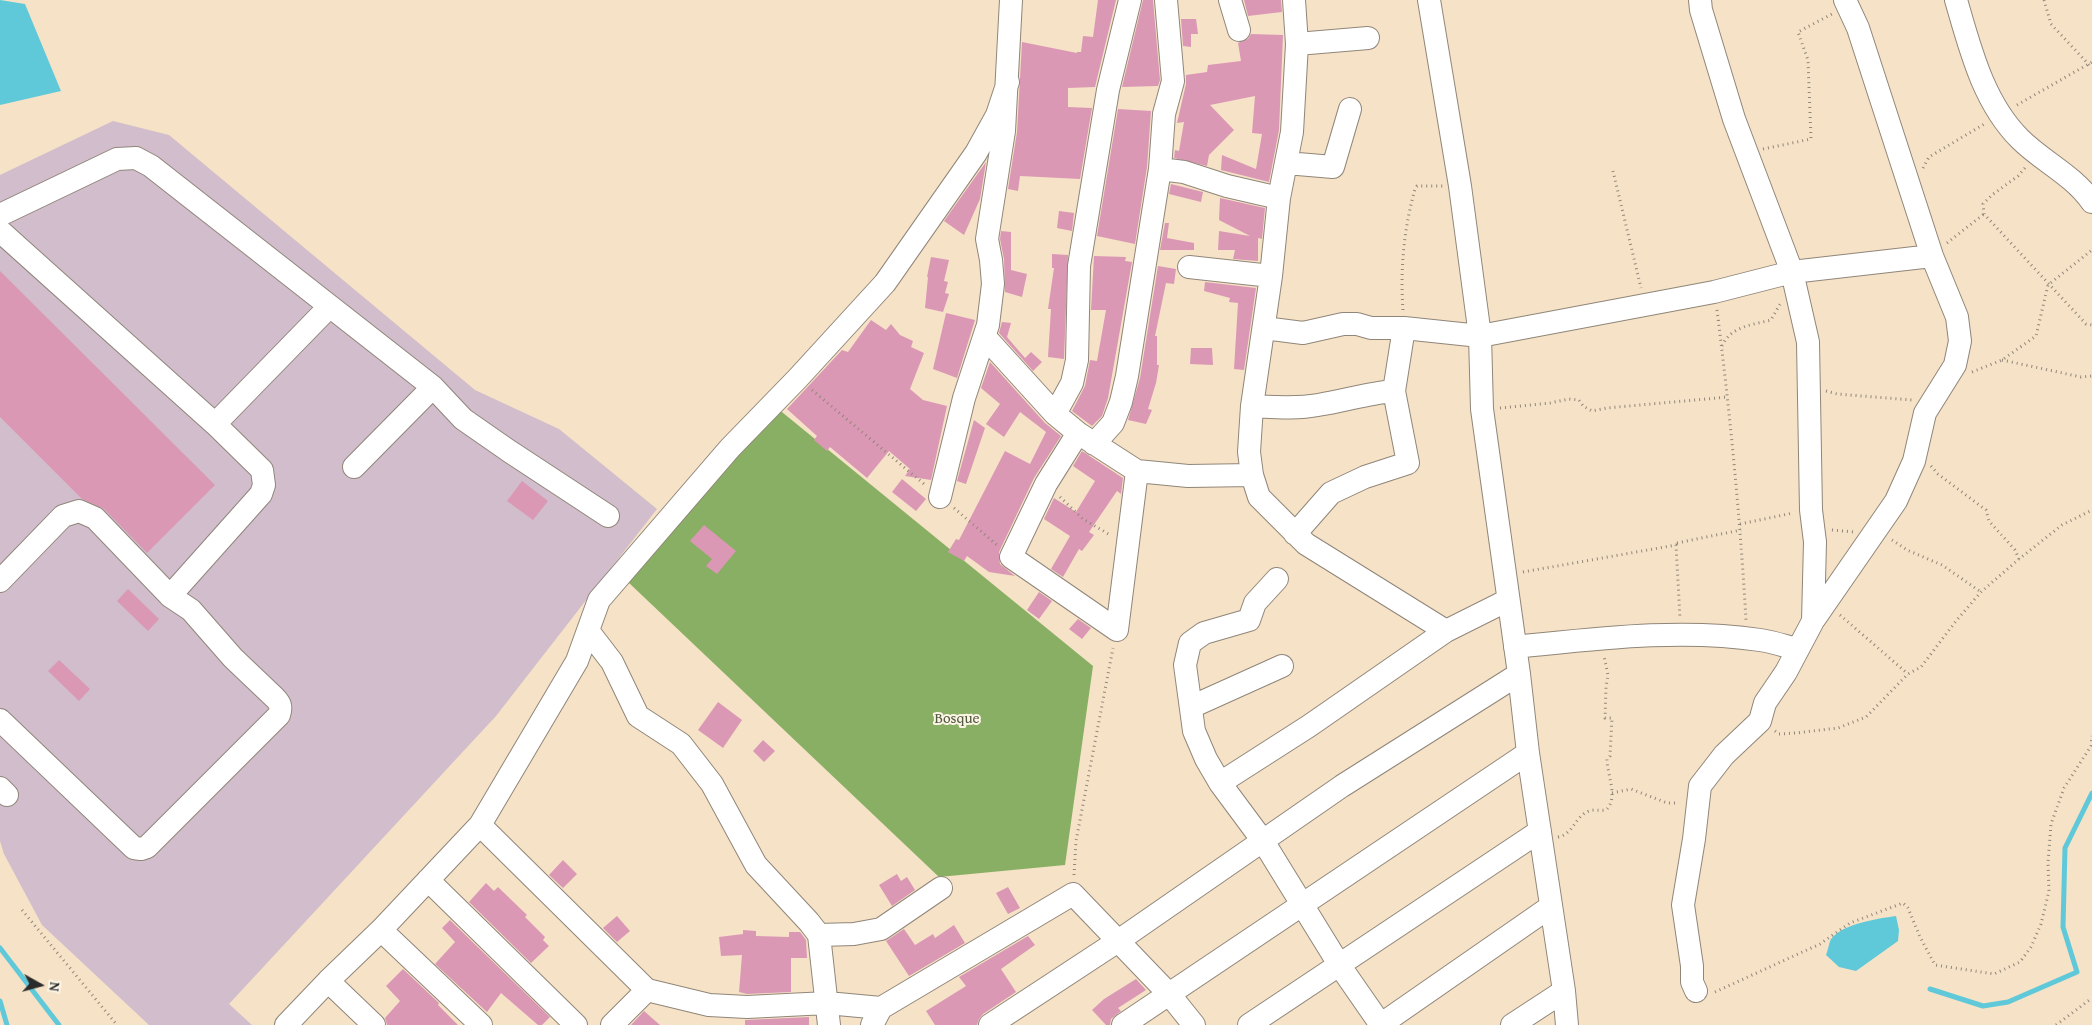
<!DOCTYPE html>
<style>
body{margin:0}
#map{position:relative;width:2092px;height:1025px;overflow:hidden;background:#f6e2c7;font-family:"Gentium Book Plus",serif}
canvas{display:block}
.north{position:absolute;left:15px;top:960px;width:50px;height:50px;-webkit-text-stroke:4px #fcf5e5;paint-order:stroke;rotate:97deg;font-size:14px;font-weight:700;line-height:20px;text-align:center;color:#2b2b2b}
.north::after{content:'';display:block;margin:auto;width:18px;height:22px;background:#2b2b2b;clip-path:polygon(50% 0,100% 100%,50% 72%,0 100%)}
</style>
<div id="map">
<canvas width="2092" height="1025"></canvas>
<div class="north">N</div>
</div>
<script>
const ctx = document.querySelector('canvas').getContext('2d');
ctx.lineJoin = 'round';
function paint(path, color) {
  ctx.fillStyle = color;
  ctx.fill(path, 'evenodd');
}
function strokePath(path, color, width, dash) {
  ctx.strokeStyle = color;
  ctx.lineWidth = width;
  ctx.lineCap = dash ? 'butt' : 'round';
  ctx.setLineDash(dash || []);
  ctx.stroke(path);
}
function write(font, color, halo, rows, align = 'center') {
  ctx.font = font + ' "Gentium Book Plus",serif';
  ctx.lineWidth = 4;
  ctx.setLineDash([]);
  ctx.textBaseline = 'middle';
  ctx.strokeStyle = halo;
  ctx.fillStyle = color;
  for (const [text, x, y, turn = 0] of rows) {
    ctx.save();
    ctx.translate(x, y);
    ctx.rotate((+turn || 0) * Math.PI / 180);
    ctx.textAlign = isNaN(turn) ? turn : align;
    if (halo) ctx.strokeText(text, 0, 0);
    ctx.fillText(text, 0, 0);
    ctx.restore();
  }
}
paint(new Path2D(`
 M113 121 169 135 475 390 559 429 657 509 496 716 229 1004 252 1025H149L42 925 4 854 0 841V175Z`), '#d1bdcc');
paint(new Path2D(`
 M777 408 1093 666 1065 865 939 877 628 582Z`), '#88af64');
paint(new Path2D(`
 M0 0 25 4 61 91 0 105Z
 M1896 916 1899 930 1898 941 1856 971 1839 967 1826 955C1828 950 1829 943 1831 939 1844 923 1877 919 1896 916Z`), '#5fc9d9');
strokePath(new Path2D(`
 M0 948 59 1025
 M1930 989 1983 1006 2008 1002 2077 972 2063 927 2065 848 2092 793
 M0 1001 7 1025`), '#5fc9d9', 5);
paint(new Path2D(`
 M1098 0H1116L1095 87 1068 88V107L1092 108 1080 179 1020 176 1018 191 1008 189 1017 132 1022 42 1077 53V52H1081L1083 36 1093 37Z
 M1143 0H1153L1160 80 1158 86 1122 87Z
 M1244 0H1281L1282 12 1248 16Z
 M1181 19H1196L1198 34H1191V47L1183 46Z
 M1251 34 1283 35 1279 130 1269 182 1221 170 1222 155 1256 169 1262 134 1252 133 1255 96 1210 105 1234 130 1209 155 1207 166 1174 158 1175 150 1179 151 1184 122 1177 123 1186 84V75L1207 72 1208 65 1241 61 1238 43 1248 39Z
 M1118 109 1151 111 1147 167 1135 244 1097 236Z
 M986 162 980 199 964 235 944 221Z
 M1171 184 1203 192 1201 202 1169 194Z
 M1220 198 1265 208 1262 239 1258 238V261L1233 259 1235 250H1218L1219 231 1250 236 1219 220Z
 M1059 211 1074 213 1072 231 1057 228Z
 M1165 223H1169L1167 238 1194 243V250H1160Z
 M1001 231 1011 232V270L1027 274 1022 297 1005 292 1004 259 1000 239Z
 M1052 254 1068 255 1064 359 1048 357 1051 309H1048L1054 268H1052Z
 M1094 256 1126 257 1125 261 1132 262 1108 398 1102 416 1092 426 1072 411 1085 386 1090 360 1097 361 1106 310H1091Z
 M931 257 949 260 944 281 948 282 945 293 949 294 943 312 925 308 928 277H927Z
 M1158 266 1176 269 1174 284 1166 283 1155 336H1157V365H1159L1156 383 1148 409 1152 410 1146 424 1128 420 1140 378Z
 M0 271 215 485 147 553 104 509 82 499 0 417Z
 M1205 282 1256 288 1244 370 1234 369 1238 303 1229 302 1230 298 1204 291Z
 M946 313 975 320 957 378 933 369Z
 M871 320 886 330 891 324 900 335 913 341 911 347 924 353 910 389 923 400 947 406 931 480 905 476 910 469 889 451 867 478 830 447 827 451 814 440 817 436 787 409 842 350 848 352Z
 M1002 322 1011 323 1007 337 1025 358 1031 352 1042 362 1033 371 999 333Z
 M1191 348H1212L1213 365 1190 364Z
 M990 362 1045 423 1061 436 1034 478 999 552 1000 564 1015 576 989 572 967 556 964 561 948 552 956 539 959 540 1005 451 1030 464 1046 432 1020 412 1004 437 986 424 1000 404 981 388Z
 M974 420 985 428 966 484 957 481Z
 M1082 451 1123 478 1121 494 1117 491 1089 532 1094 535 1082 551 1079 549 1063 577 1051 569 1070 536 1044 519 1054 498 1076 512 1095 481 1073 466Z
 M902 479 926 499 916 511 892 492Z
 M522 481 548 501 533 520 507 501Z
 M704 525 736 551 717 574 706 566 712 559 690 541Z
 M128 589 159 619 148 631 117 601Z
 M1039 592 1052 601 1039 619 1027 610Z
 M1078 619 1091 628 1082 639 1069 629Z
 M59 660 90 689 79 701 48 671Z
 M718 702 742 720 723 748 698 730Z
 M763 740 775 751 764 762 753 751Z
 M563 860 577 874 563 888 549 875Z
 M897 874 901 881 907 877 915 890 892 906 879 885Z
 M486 883 494 891 498 887 527 915 525 917 545 937 543 940 549 946 531 963 469 902Z
 M1008 887 1020 908 1008 914 996 893Z
 M617 916 630 931 617 942 603 928Z
 M450 920 550 1017 542 1025H538L501 993 487 1012 435 964 455 942 442 928Z
 M954 925 965 943 909 976 886 941 904 929 915 945 933 934 935 938Z
 M743 930 756 931V936L789 937V932H800L806 940 807 958H791V992L747 994 739 992 742 955 721 956 719 937 743 934Z
 M1028 936 1035 945 1001 969 1016 992 983 1014 979 1019 977 1025H935L926 1011 966 986 959 977Z
 M403 969 439 1003 438 1005 458 1025H387L385 1018 400 1001 386 986Z
 M1136 979 1146 990 1118 1008 1121 1011 1111 1019 1110 1025H1106L1092 1010 1104 999Z
 M644 1011 660 1025H631Z
 M809 1017V1025H745V1020Z`), '#db98b5');
const minor = new Path2D(`
 M1230 0 1239 30
 M1294 0 1297 44 1292 132 1279 198 1271 276 1252 406 1249 452 1252 475 1259 497 1306 544 1446 631
 M1429 0 1460 186 1480 336 1482 409 1519 674 1528 753 1564 991 1567 1025
 M1956 0C1970 48 1983 102 2020 139 2043 162 2072 174 2092 202
 M1297 44 1368 38
 M1286 163 1333 167 1350 109
 M1160 169 1184 172 1227 186 1279 198
 M0 215 117 159 136 158 151 166 433 387 463 419 509 451 608 516
 M0 231 215 424 262 470 264 485 261 494 170 596
 M1189 267 1271 276
 M1264 328 1303 333 1343 324H1357L1371 328H1404L1480 336 1714 292 1792 272 1932 256
 M985 337 1055 414 1078 433 1137 471 1188 476 1252 475
 M1252 406C1274 407 1297 409 1318 405 1344 401 1368 393 1394 391
 M1055 414 1072 383 1077 360 1079 266 1108 90 1130 0
 M215 424 329 307
 M1078 433 1046 484 1011 557 1117 630 1137 471
 M1094 444 1113 423 1121 402 1127 376 1160 169 1164 114 1173 81 1166 0
 M354 467 433 387
 M940 497 964 398 988 325 993 284 991 260 987 239 1004 131 1011 0
 M1295 534 1331 493 1365 477 1408 463 1394 391 1404 328
 M1277 579 1255 603 1249 620 1204 633 1190 643 1185 665 1194 731 1206 759 1220 783 1263 841 1340 966 1381 1025
 M0 581 63 516 79 511 95 518 170 596 191 610 233 658 274 697C280 703 282 706 279 715L147 847 141 849 134 848 0 720
 M1813 621 1896 501 1914 461 1925 413 1955 365 1960 341 1957 317 1932 256 1858 28 1845 0
 M589 632 612 662 638 716 681 744 712 784 756 865 809 922 819 935 829 1025
 M1515 647C1596 639 1679 628 1760 640 1773 642 1785 646 1797 649
 M1191 707 1282 666
 M1220 783 1309 726 1446 631 1508 600
 M0 788 7 795
 M480 825 647 990 709 1005 747 1007 827 1003 881 1008
 M428 880 576 1025
 M381 930 481 1025
 M819 935 854 934 881 929 941 888
 M328 981 374 1025
 M1696 991 1692 982V966L1683 905 1694 839 1700 786 1724 755 1760 721 1765 703 1786 672 1813 621 1815 542 1811 510 1808 342 1792 272 1734 119 1701 10 1700 0
 M286 1025 328 981 381 930 480 825 577 661 599 600 730 448 798 378 885 283 976 153 997 115 1008 82
 M612 1025 647 990
 M872 1025 881 1008 1073 894 1169 994 1194 1025
 M990 1025 1118 941 1342 786 1519 674
 M1123 1025 1528 753
 M1249 1025 1540 831
 M1380 1025 1550 907
 M1512 1025 1564 991`);
strokePath(minor, '#908679', 24);
strokePath(new Path2D(`
 M2044 0 2051 24 2092 68
 M2017 105 2092 62
 M1763 149 1811 139 1808 60 1798 32 1832 14
 M1923 168 1929 157 1986 123
 M2025 168 2018 176 1992 195 1983 204 1984 214 2086 324 2092 325
 M1613 171 1641 288
 M1947 243 1984 214
 M1403 310C1400 269 1404 228 1415 189L1417 186H1443
 M1717 310C1730 413 1740 516 1746 620
 M1722 346C1731 326 1752 325 1771 320L1780 304
 M2002 360 2081 377 2092 376
 M1972 372 2002 360 2036 336 2048 285 2092 250
 M812 390 924 484
 M1826 391 1837 394 1912 400
 M1500 408 1550 403 1569 399 1579 400 1583 406 1592 411 1607 408 1728 397
 M1931 466 1938 474 1986 510 1989 521 2015 550 2019 559
 M1060 497 1083 519 1110 535
 M954 508 997 545
 M1740 524 1793 513
 M1832 530 1854 532
 M1892 540 1907 550 1942 565 1981 592
 M1677 543 1741 530
 M1523 572 1676 545 1680 618
 M1840 615 1908 674
 M1775 731 1779 734 1796 733 1838 728 1866 717 1908 674 1921 667 1956 621 1981 592 2019 559 2062 525 2092 510
 M1612 793 1631 789 1667 803H1679
 M1558 837C1574 834 1574 817 1589 811 1594 809 1600 811 1606 810 1619 798 1607 775 1607 759L1610 756 1612 718H1605L1606 687 1608 675 1604 656
 M1074 875 1076 841 1113 648
 M22 910 117 1025
 M1715 992 1820 944 1850 923 1903 903 1908 908 1920 937 1935 965 1994 974 2020 962 2031 947 2041 924 2049 891 2048 863 2051 824 2064 788 2091 746 2092 736
 M2056 1025 2092 998`), '#908679', 3, [1, 4]);
strokePath(minor, '#fff', 22);
write('15px', '#515b40', '#fcf5e5', [
 ["Bosque",957,719]
]);
</script>
